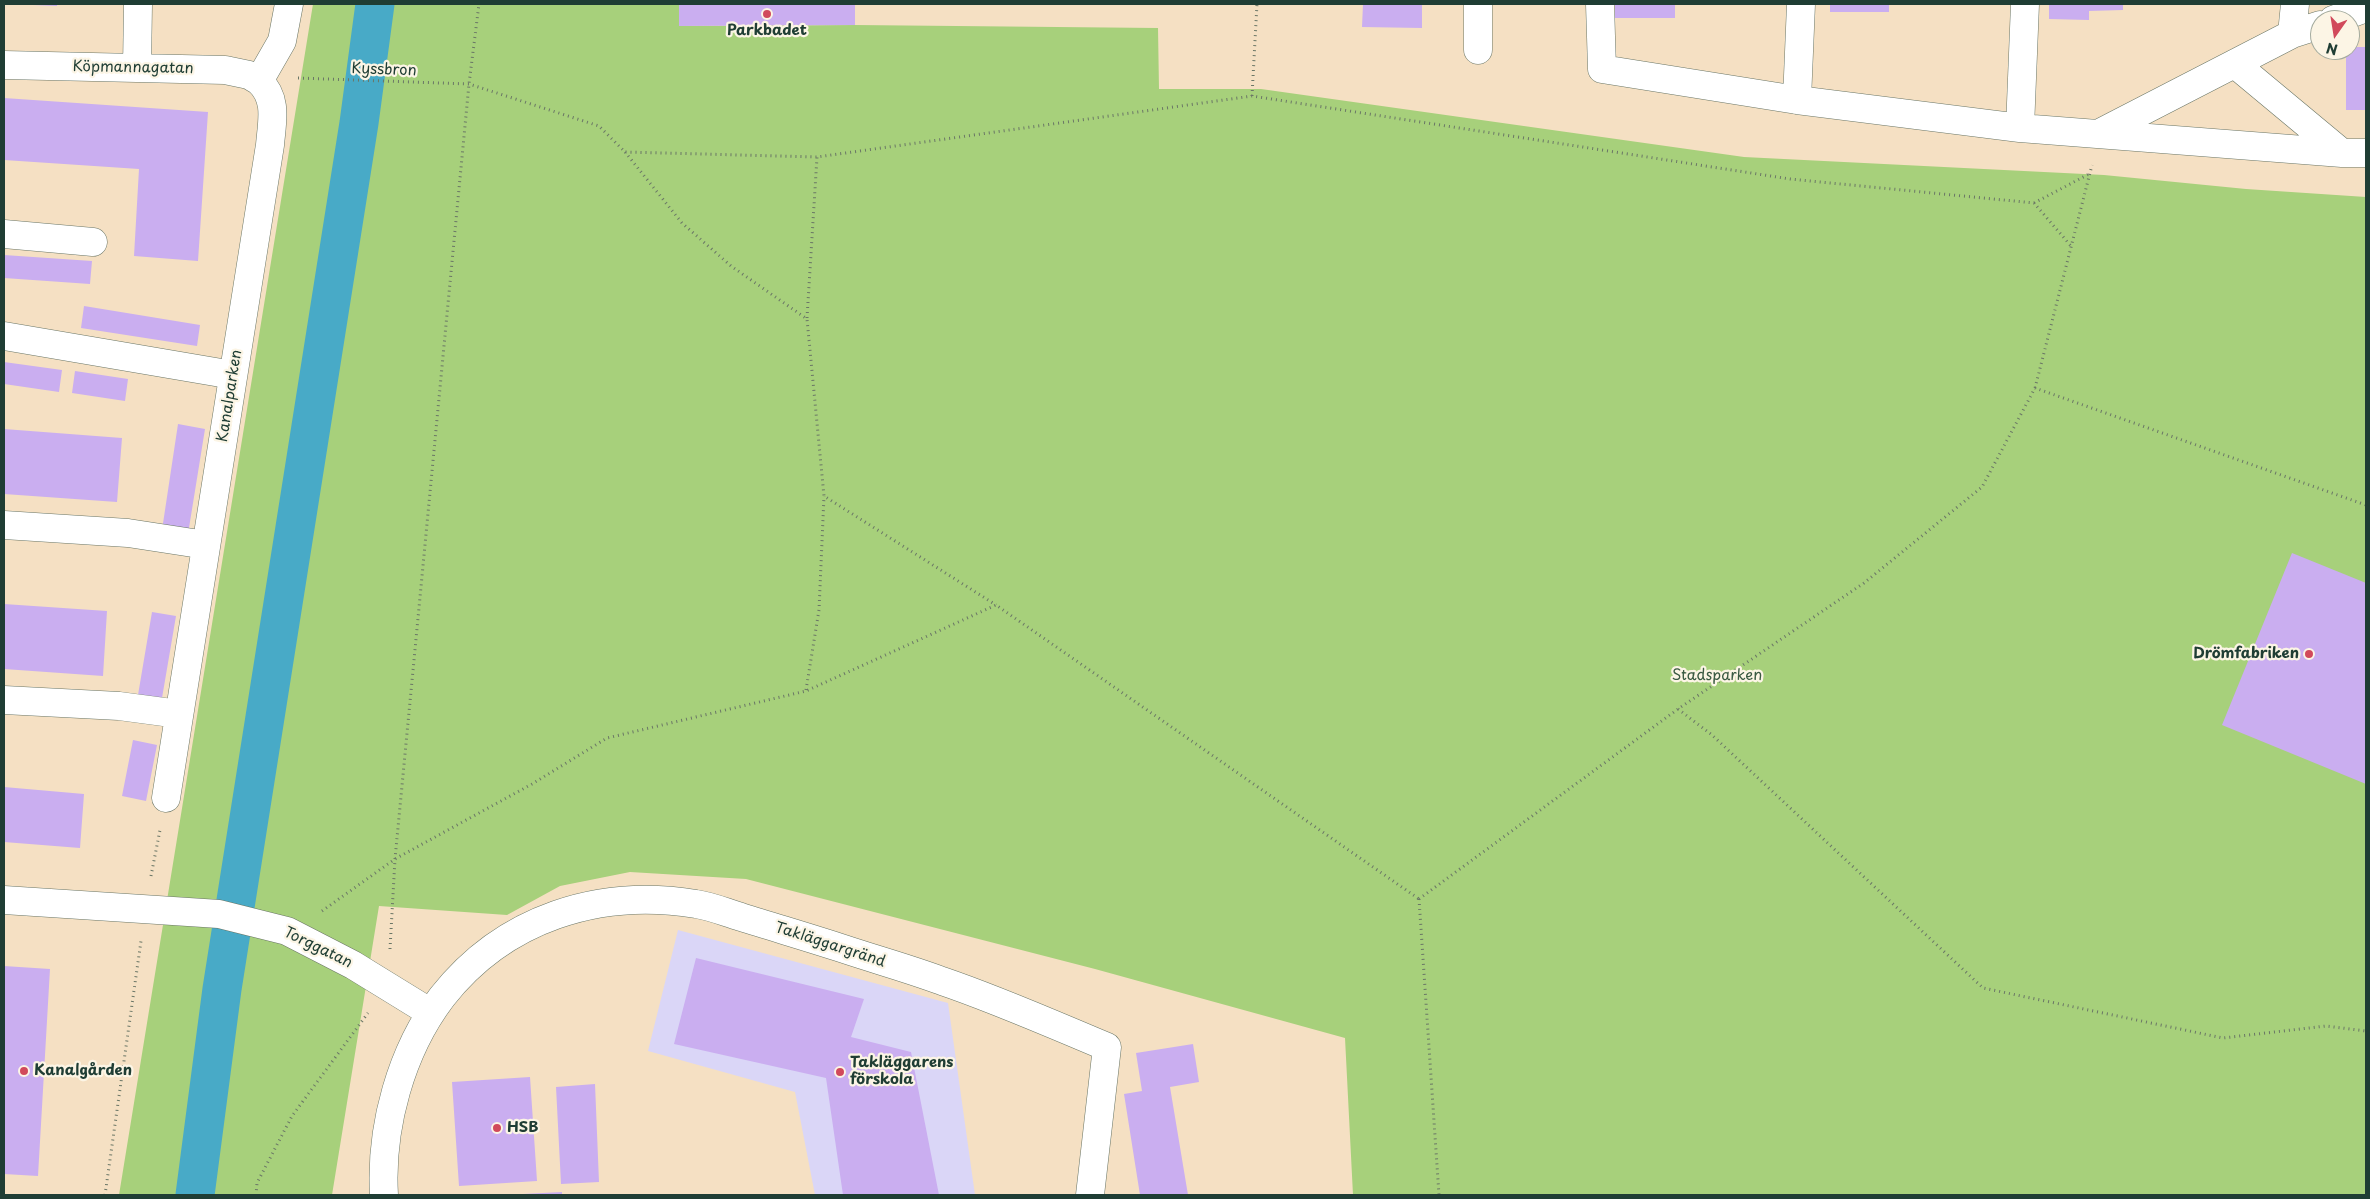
<!DOCTYPE html>
<meta charset="utf-8">
<style>
body{margin:0}
#map{position:relative;width:2370px;height:1199px;overflow:hidden;background:#f5e0c3;font-family:"Playpen Sans",sans-serif}
canvas{display:block}
.frame{position:absolute;inset:0;border:5px solid #1f3d34;pointer-events:none}
.north{position:absolute;left:2310px;top:10px;width:50px;height:50px;box-sizing:border-box;background:#fcf5e5;border:1px solid #a4ab9e;border-radius:50%;rotate:193deg;font-size:14px;font-weight:700;line-height:20px;text-align:center;color:#1f3d34}
.north::after{content:'';display:block;margin:auto;width:18px;height:22px;background:#d1495b;clip-path:polygon(50% 0,100% 100%,50% 72%,0 100%)}
</style>
<div id="map">
<canvas width="2370" height="1199"></canvas>
<div class="frame"></div>
<div class="north">N</div>
</div>
<script>
const ctx = document.querySelector('canvas').getContext('2d');
ctx.lineJoin = 'round';
function paint(path, color) {
  ctx.fillStyle = color;
  ctx.fill(path, 'evenodd');
}
function strokePath(path, color, width, dash) {
  ctx.strokeStyle = color;
  ctx.lineWidth = width;
  ctx.lineCap = dash ? 'butt' : 'round';
  ctx.setLineDash(dash || []);
  ctx.stroke(path);
}
function write(font, color, halo, rows, align = 'center') {
  ctx.font = font + ' "Playpen Sans",sans-serif';
  ctx.lineWidth = 4.5;
  ctx.setLineDash([]);
  ctx.textBaseline = 'middle';
  ctx.strokeStyle = halo;
  ctx.fillStyle = color;
  for (const [text, x, y, turn = 0] of rows) {
    ctx.save();
    ctx.translate(x, y);
    ctx.rotate((+turn || 0) * Math.PI / 180);
    ctx.textAlign = isNaN(turn) ? turn : align;
    if (halo) ctx.strokeText(text, 0, 0);
    ctx.fillText(text, 0, 0);
    ctx.restore();
  }
}
paint(new Path2D(`
 M678 930 948 1003 975 1195H815L795 1092 648 1051Z`), '#dad6f7');
paint(new Path2D(`
 M313 4H679V26L855 25 1158 28 1159 89H1261L1744 157 2104 175 2246 189 2366 197V1195H1353L1345 1038 1095 969 746 879 630 872 560 886 507 915 379 906 332 1195H119Z`), '#a7d07b');
strokePath(new Path2D(`
 M195 1195 222 989 359 123 375 4`), '#48aac7', 39);
paint(new Path2D(`
 M33 4H57V6L33 5Z
 M679 4H855V25L679 26Z
 M1363 4H1422V28L1362 27Z
 M1615 4H1675V18H1615Z
 M1830 4H1889V12H1830Z
 M2049 4H2123V10L2089 11V20L2049 19Z
 M2350 47H2366V110H2346V50H2350Z
 M4 98 208 112 198 261 134 256 139 169 4 160Z
 M4 255 92 261 90 284 4 278Z
 M84 306 200 325 197 346 81 328Z
 M4 362 62 370 59 392 4 384Z
 M75 371 128 379 125 401 72 393Z
 M178 424 205 429 188 534 162 530Z
 M4 429 122 438 117 502 4 494Z
 M2292 553 2366 583V784L2222 725Z
 M4 604 107 611 103 676 4 669Z
 M152 612 176 616 162 698 138 695Z
 M133 740 157 745 146 801 122 796Z
 M4 787 84 794 80 848 4 842Z
 M696 958 864 999 851 1037 911 1052 939 1195H843L826 1078 674 1044Z
 M4 966 50 969 38 1176 4 1174Z
 M1193 1044 1199 1082 1170 1087 1188 1195H1140L1124 1094 1142 1091 1136 1053Z
 M530 1077 537 1181 459 1186 452 1082Z
 M595 1084 599 1182 561 1184 556 1087Z
 M562 1192V1195H523V1194Z`), '#caaef0');
const minor = new Path2D(`
 M1478 4V50
 M1600 4 1602 69 1797 100 2020 128 2342 153H2366
 M2333 20 2366 8
 M2292 34 2295 4
 M2235 64 2342 153
 M4 65 225 70 249 75 259 81
 M137 68 138 4
 M1797 100 1801 4
 M2020 128 2025 4
 M2100 133 2292 34 2320 25
 M4 234 93 242
 M4 336 233 375
 M4 525 128 533 206 545
 M4 700 119 706 179 714
 M166 798 270 145C272 121 278 99 259 81L282 41 289 4
 M4 900 219 914 287 931 353 965 431 1013
 M384 1195C380 1127 401 1051 442 997 504 918 599 888 696 904 711 906 727 913 741 917 776 928 810 938 844 949 877 960 910 969 942 981 998 1000 1052 1024 1107 1047L1090 1195`);
strokePath(minor, '#6a7666', 29);
strokePath(new Path2D(`
 M298 78 469 84 599 126 625 152 817 157 1252 96 1790 179 2034 203 2071 246
 M1252 96 1257 4
 M625 152 682 223 731 266 807 319 824 496 996 605
 M2034 203 2089 174
 M807 318 817 157
 M2035 388 2092 165
 M806 690 819 610 824 496
 M1678 709 1712 735 1983 988 2223 1038 2326 1026 2366 1031
 M151 876 160 830
 M1419 899 1678 709 1864 583 1982 487 2035 388 2366 505
 M1419 899 1439 1195
 M322 911 395 859 532 784 607 738 806 691 996 605 1419 899
 M390 949 395 859 469 84 479 4
 M105 1195 141 941
 M256 1195 257 1183 292 1116 368 1013`), '#6a7666', 3, [1, 4]);
strokePath(minor, '#fff', 28);
for (const [x, y, r, color] of [
 [767,14,5,"#d1495b"],
 [2309,654,5,"#d1495b"],
 [24,1071,5,"#d1495b"],
 [840,1072,5,"#d1495b"],
 [497,1128,5,"#d1495b"]
]) {
  const dot = new Path2D();
  dot.arc(x, y, r, 0, 2 * Math.PI);
  ctx.fillStyle = color;
  ctx.fill(dot);
  strokePath(dot, '#fcf5e5', 2);
}
write('bold 15px', '#1f3d34', '#fcf5e5', [
 ["Parkbadet",767,31,"center"],
 ["Drömfabriken",2299,654,"right"],
 ["Takläggarens",850,1063],
 ["förskola",850,1080],
 ["Kanalgården",34,1071],
 ["HSB",507,1128]
], 'left');
write('15px', '#1f3d34', '#fcf5e5', [
 ["Köpmannagatan",133,68,1],
 ["Kyssbron",384,70,2],
 ["Kanalparken",230,396,-81],
 ["Takläggargränd",830,945,18],
 ["Torggatan",318,948,26]
]);
write('15px', '#3a5a42', '#fcf5e5', [
 ["Stadsparken",1717,676]
]);
</script>
